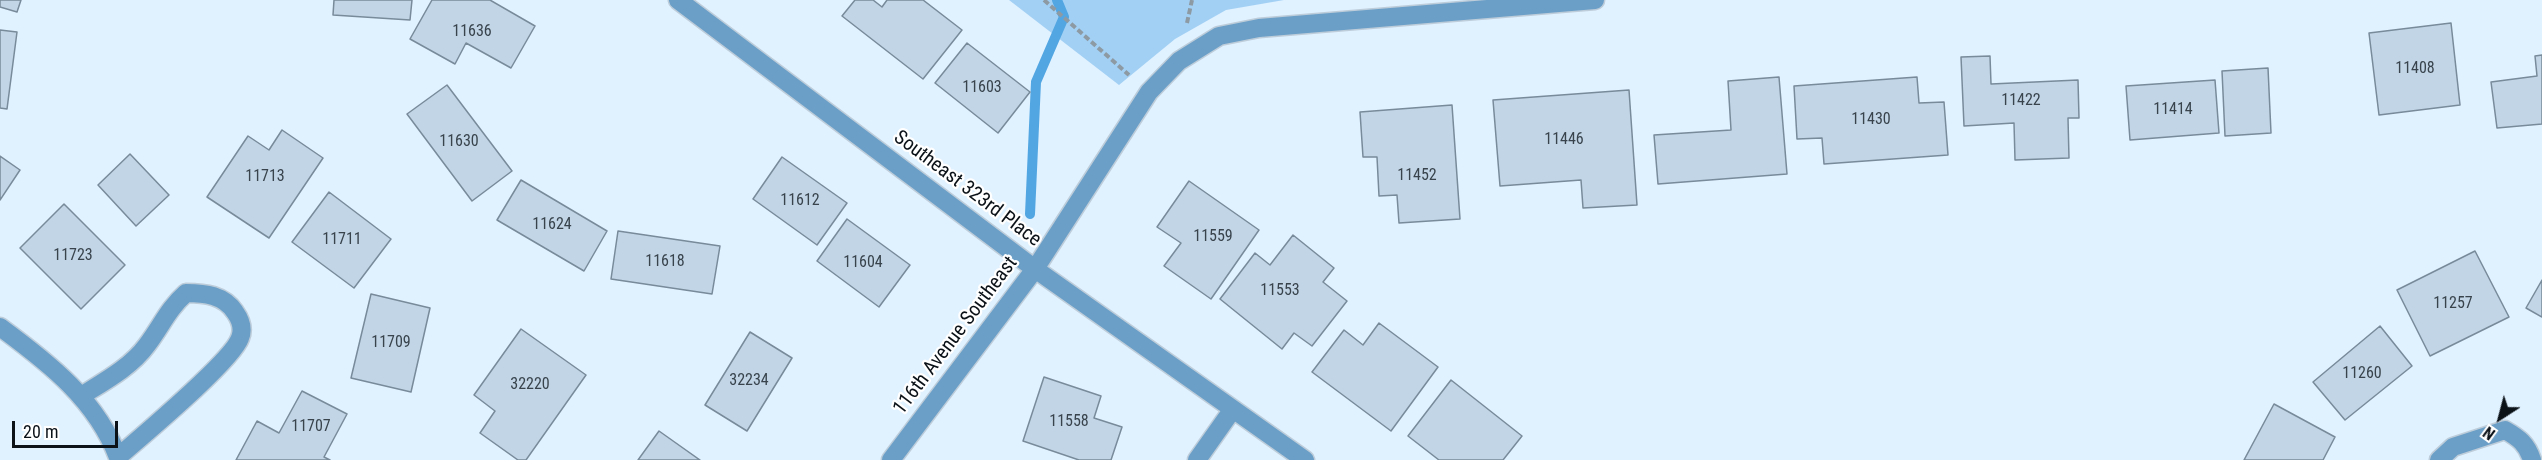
<!DOCTYPE html>
<style>
body{margin:0}
#map{position:relative;width:2542px;height:460px;overflow:hidden;background:#e0f1ff;font-family:"Roboto Condensed",sans-serif}
canvas{display:block}
.north{position:absolute;left:2470px;top:388px;width:60px;height:60px;-webkit-text-stroke:4px #fff;paint-order:stroke;rotate:216deg;font-size:16px;font-weight:700;line-height:24px;text-align:center;color:#0b1218}
.north::after{content:'';display:block;margin:auto;width:21px;height:27px;background:#0b1218;clip-path:polygon(50% 0,100% 100%,50% 72%,0 100%)}
.scale{position:absolute;left:12px;top:421px;width:106px;height:27px;box-sizing:border-box;border:3px solid #0b1218;border-top:0;padding-left:8px;font-size:18px;line-height:21px;white-space:nowrap;color:#0b1218;-webkit-text-stroke:4px #fff;paint-order:stroke}
</style>
<div id="map">
<canvas width="2542" height="460"></canvas>
<div class="north">N</div>
<div class="scale">20 m</div>
</div>
<script>
const ctx = document.querySelector('canvas').getContext('2d');
ctx.lineJoin = 'round';
function paint(path, color) {
  ctx.fillStyle = color;
  ctx.fill(path, 'evenodd');
}
function strokePath(path, color, width, dash) {
  ctx.strokeStyle = color;
  ctx.lineWidth = width;
  ctx.lineCap = dash ? 'butt' : 'round';
  ctx.setLineDash(dash || []);
  ctx.stroke(path);
}
function write(font, color, halo, rows, align = 'center') {
  ctx.font = font + ' "Roboto Condensed",sans-serif';
  ctx.lineWidth = 4.5;
  ctx.setLineDash([]);
  ctx.textBaseline = 'middle';
  ctx.strokeStyle = halo;
  ctx.fillStyle = color;
  for (const [text, x, y, turn = 0] of rows) {
    ctx.save();
    ctx.translate(x, y);
    ctx.rotate((+turn || 0) * Math.PI / 180);
    ctx.textAlign = isNaN(turn) ? turn : align;
    if (halo) ctx.strokeText(text, 0, 0);
    ctx.fillText(text, 0, 0);
    ctx.restore();
  }
}
paint(new Path2D(`
 M1009 0H1284L1226 10 1175 39 1119 85Z`), '#a2d0f4');
strokePath(new Path2D(`
 M1030 214 1036 82 1064 17 1057 0`), '#52a6e2', 10);
const building = new Path2D(`
 M0 0H21L17 12 0 7Z
 M334 0H412L410 20 333 15Z
 M432 0H490L535 26 511 68 466 43 455 64 410 39Z
 M855 0H873L882 7 887 0H923L962 30 923 79 842 16Z
 M2451 23 2460 105 2379 115 2369 33Z
 M0 30 17 32 7 109 0 108Z
 M967 43 1030 92 998 133 935 83Z
 M2542 55V124L2497 128 2491 82 2537 76 2535 56Z
 M1990 56 1991 84 2078 80 2079 118H2068L2069 158 2015 160 2014 123 1964 126 1961 57Z
 M2268 68 2271 133 2225 136 2222 71Z
 M1779 77 1787 174 1658 184 1654 135 1731 130 1728 81Z
 M1917 77 1919 103 1944 102 1948 155 1824 164 1822 138 1797 139 1794 86Z
 M2215 80 2219 133 2130 140 2126 86Z
 M447 85 512 171 472 201 407 114Z
 M1629 90 1637 205 1583 208 1581 180 1500 186 1493 100Z
 M1452 105 1460 219 1399 223 1397 195 1379 196 1377 157H1363L1360 112Z
 M282 130 323 158 269 238 207 197 248 136 269 150Z
 M130 154 169 195 136 226 98 185Z
 M0 156 20 170 0 200Z
 M782 157 847 203 817 245 753 199Z
 M521 180 607 231 584 271 497 220Z
 M1189 181 1259 230 1211 299 1164 266 1181 243 1157 227Z
 M329 192 391 239 354 288 292 242Z
 M64 204 125 265 81 309 20 248Z
 M847 219 910 265 879 307 817 261Z
 M618 231 720 246 712 294 611 279Z
 M1293 235 1334 268 1323 282 1347 301 1312 346 1294 333 1282 349 1220 299 1255 253 1270 265Z
 M2475 251 2509 317 2430 356 2397 290Z
 M2542 280V317L2526 308Z
 M371 294 430 308 411 392 351 378Z
 M1379 323 1438 367 1391 431 1312 372 1344 330 1363 345Z
 M2380 326 2412 366 2345 420 2313 382Z
 M521 329 586 375 526 460H518L480 433 495 411 474 395Z
 M750 332 792 358 747 431 705 405Z
 M1044 377 1101 396 1094 418 1122 427 1111 460H1079L1023 441Z
 M1451 380 1522 436 1503 460H1439L1408 436Z
 M302 391 347 414 324 457 330 460H236L257 421 279 433Z
 M2274 404 2335 437 2323 460H2244Z
 M659 431 700 460H638Z`);
paint(building, '#c1d5e6');
strokePath(building, '#788b9b', 1.5);
const minor = new Path2D(`
 M678 0 1035 269 1305 460
 M0 327C49 363 98 401 119 460
 M81 396C105 381 131 367 147 345 162 325 168 309 186 293 205 293 224 295 235 312 240 319 244 328 240 338 232 361 142 436 118 457
 M891 460 1035 269 1149 92 1179 61 1219 36 1259 28 1595 0
 M1197 460 1233 409
 M2439 460 2453 447 2505 430C2519 438 2527 444 2532 460`);
strokePath(minor, '#becdda', 21);
strokePath(new Path2D(`
 M1044 0 1129 75
 M1187 23 1192 0`), '#8d9aa4', 4, [6, 3]);
strokePath(minor, '#6b9fc7', 18);
write('16px', '#38434c', null, [
 ["11636",472,32],
 ["11408",2415,69],
 ["11603",982,88],
 ["11422",2021,101],
 ["11414",2173,110],
 ["11430",1871,120],
 ["11446",1564,140],
 ["11630",459,142],
 ["11452",1417,176],
 ["11713",265,177],
 ["11612",800,201],
 ["11624",552,225],
 ["11559",1213,237],
 ["11711",342,240],
 ["11723",73,256],
 ["11618",665,262],
 ["11604",863,263],
 ["11553",1280,291],
 ["11257",2453,304],
 ["11709",391,343],
 ["11260",2362,374],
 ["32234",749,381],
 ["32220",530,385],
 ["11558",1069,422],
 ["11707",311,427]
]);
write('20px', '#0b1218', '#fff', [
 ["Southeast 323rd Place",967,189,37],
 ["116th Avenue Southeast",956,336,-53]
]);
</script>
